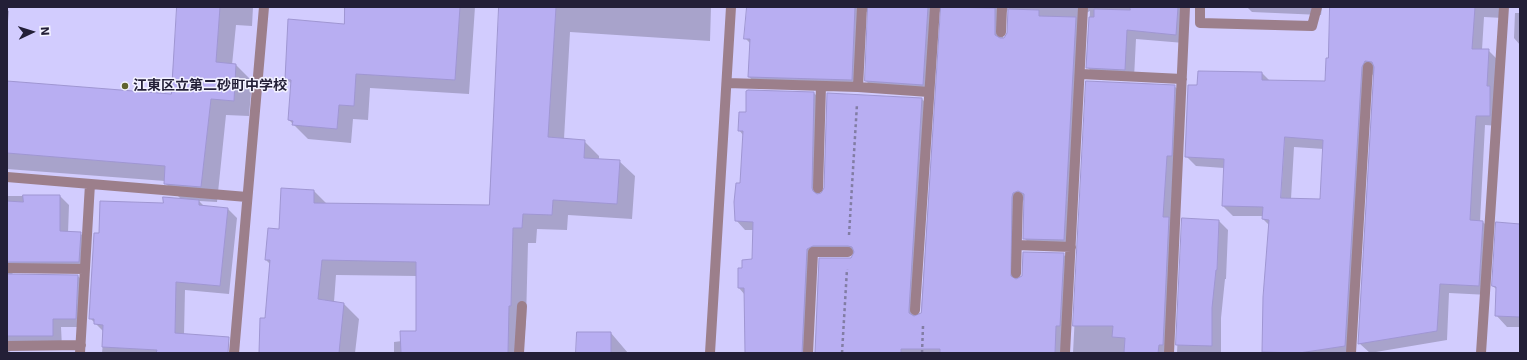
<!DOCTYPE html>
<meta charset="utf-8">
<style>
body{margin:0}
#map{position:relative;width:1527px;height:360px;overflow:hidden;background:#d2ccfe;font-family:"DejaVu Sans",sans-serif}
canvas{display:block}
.frame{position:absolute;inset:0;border:8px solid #231f37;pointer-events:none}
.north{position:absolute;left:12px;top:12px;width:40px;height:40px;-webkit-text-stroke:3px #f3f2ff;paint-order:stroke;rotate:86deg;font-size:11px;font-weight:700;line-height:16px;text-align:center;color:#231f37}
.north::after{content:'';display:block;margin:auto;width:14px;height:18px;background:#231f37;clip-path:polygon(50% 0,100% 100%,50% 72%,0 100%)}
</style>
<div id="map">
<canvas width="1527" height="360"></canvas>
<div class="frame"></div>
<div class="north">N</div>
</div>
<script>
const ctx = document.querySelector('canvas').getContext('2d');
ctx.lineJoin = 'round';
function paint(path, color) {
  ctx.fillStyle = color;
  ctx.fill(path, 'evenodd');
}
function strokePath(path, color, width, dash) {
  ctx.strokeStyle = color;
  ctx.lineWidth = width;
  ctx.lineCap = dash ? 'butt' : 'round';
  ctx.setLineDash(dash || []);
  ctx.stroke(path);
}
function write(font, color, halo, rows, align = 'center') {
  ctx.font = font + ' "DejaVu Sans","Noto Sans JP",sans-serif';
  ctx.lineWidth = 3;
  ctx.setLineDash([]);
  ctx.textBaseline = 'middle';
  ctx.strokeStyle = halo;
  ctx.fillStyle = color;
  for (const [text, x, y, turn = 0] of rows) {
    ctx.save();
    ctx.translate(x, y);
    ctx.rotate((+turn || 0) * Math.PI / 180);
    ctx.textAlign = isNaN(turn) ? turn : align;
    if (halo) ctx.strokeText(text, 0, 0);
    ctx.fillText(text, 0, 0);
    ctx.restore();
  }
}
paint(new Path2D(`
 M178 7H253L252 26 236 25 232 65H236L252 81 249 116 226 115 217 202 199 201 205 207 228 209 237 218 229 294 185 290 184 335 224 353H102L104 332 90 318 99 234 164 204 181 199 165 183V181L7 169V82L172 95Z
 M346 7H475L469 94 370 88 368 120 353 119 351 143 308 139 289 120 292 84 286 79 345 25Z
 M500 7H711L710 41 570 32 564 139 584 141 599 156V160L619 161 635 176 632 219 568 215 567 230 537 229 536 243H528L526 321 523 353H394V342L402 341 417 332V276L336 275 334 302 344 304 359 319 355 353H259L266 319 270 264 266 260 280 230 314 191 327 204 490 206Z
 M748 7H1180L1184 43 1136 39 1134 78 1097 77 1087 67 1090 11 1086 13 1073 249 1034 248 1024 238 1025 198 1020 206 1018 279 1063 254 1073 264 1068 353H816L849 259 855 254H823L817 257 811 353H746L745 295 739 288 743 269 753 260 754 230H745L736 220 741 184 743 135 739 130 747 113 814 93 823 102 820 194 824 192 828 94 922 99 931 108 918 317 921 314 942 8 937 16 932 94 875 90 866 81 869 11 866 12 861 89 759 86 749 77 750 43 745 38ZM1009 8 1008 33 1003 41 1004 16Z
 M1247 7H1322L1321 15 1252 12Z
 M1331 7H1503V18L1484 17 1482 50H1488L1498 60 1499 126 1485 125 1480 222H1483L1493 232 1489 295 1449 293 1447 340 1370 353 1359 343 1375 71 1371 77 1355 353H1264L1263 351 1269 225 1263 219 1264 216H1233L1223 206 1224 168 1196 166 1186 156 1198 86 1262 73 1270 81 1326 82 1329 59ZM1294 147 1324 149 1321 200 1291 199Z
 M7 10 9 11 7 32Z
 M1515 13H1520V45L1514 38Z
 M1087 82 1174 86 1184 95 1172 353H1073Z
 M7 196H60L69 205 68 233H80L89 242 87 271 16 270 10 276H78L87 285 84 327H61L62 347 16 348 7 353Z
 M1183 219 1219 221 1228 230 1226 279H1225L1221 318V353H1177Z
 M1520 225V327H1507L1496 315 1497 290 1493 286Z
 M611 333 628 353H577Z`), '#0003');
const building = new Path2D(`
 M177 7H220L216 62 236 64 234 101 211 99 201 187 164 184 165 166 7 153V81L171 94Z
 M345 7H460L455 80 356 74 354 106 339 105 337 129 292 125 293 121 288 120 291 80 285 79 288 19 344 24Z
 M499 7H556L548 137 585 140 584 158 620 160 617 204 553 200 552 215 523 214 522 228H513L511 306H509L508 353H401L400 331H416V262L322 260 318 299 344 303 339 353H259L260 318H265L270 260H265L268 228 279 229 281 188 314 190V203L489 205Z
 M747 7H855L852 80 748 77 750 39H744Z
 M868 7H928L923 85 865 81Z
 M941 7 995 8V35L1000 38H1004L1007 33 1008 9 1039 10V16L1076 17 1064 240 1023 239 1024 194 1018 191 1013 193 1012 197 1011 276 1016 279 1022 276 1023 252 1064 253 1060 326H1056L1055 353H940V349H901V353H815L819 258H851L854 252 852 247 848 246H813L807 249 802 353H745L744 288H738V268H742V260L752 259 753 222 735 221 734 202 736 183H740L743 131H738L739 112H746V91L748 90 814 92 812 188 813 191 817 194 821 193 824 188 827 93 922 98 909 310V313L914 316 921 313Z
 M1130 7H1178L1176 35 1127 30 1125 70 1086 68 1089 17H1094V9L1130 10Z
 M1330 7H1475L1472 49H1489L1487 86H1490V116H1476L1473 164 1470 220 1483 221 1479 286 1440 284 1437 331 1358 344 1374 67 1372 62 1365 61 1362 67 1345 346 1299 353 1262 352 1263 297 1269 220 1262 219 1263 207 1222 206 1224 159 1185 157 1188 85H1197L1198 71 1262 72V80L1325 81 1326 58H1328ZM1285 137 1323 140 1320 199 1281 198Z
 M1086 81 1175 85 1172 156H1167L1163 217H1169L1163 345H1159L1158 353H1124L1125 338 1112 337 1113 326H1073Z
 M23 195H60V231L81 232 79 262H7V201L23 202Z
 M163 197 199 200V205L228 208 220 286 176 282 175 333 229 337 228 353H156L157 350 102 347 103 325 94 324V319H89L94 233H99L100 201 163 203Z
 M1182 218 1219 220 1217 270H1216L1212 308V346L1176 345Z
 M1496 222 1520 224V317L1495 316 1496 287 1492 286Z
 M7 274 78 275 76 319H53V336H7Z
 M577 332H611V353H576Z`);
paint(building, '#b8aef2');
strokePath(building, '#9f96d2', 1);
strokePath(new Path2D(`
 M849 235 857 104
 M842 353 847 269
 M922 353 923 326`), '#827da4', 2.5, [3, 3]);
strokePath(new Path2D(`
 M1200 7V23L1312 26 1317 7
 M1001 32 1002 7
 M1081 74 1182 79
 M727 83 858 87 929 92
 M858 87 862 7
 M7 177 247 197
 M818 188 821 86
 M1017 245 1071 247
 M7 268 85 269
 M1016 273 1018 197
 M915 310 935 7
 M7 346 81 345
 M80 353 90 184
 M234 353 264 7
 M519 353 522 306
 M710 353 731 7
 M808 353 813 252H848
 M1065 353 1083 7
 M1169 353 1185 7
 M1351 353 1368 67
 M1481 353 1504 7`), '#9c7f8b', 10);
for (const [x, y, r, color] of [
 [125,86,4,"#606230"]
]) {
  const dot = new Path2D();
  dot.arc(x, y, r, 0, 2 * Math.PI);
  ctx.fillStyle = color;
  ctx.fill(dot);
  strokePath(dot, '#f3f2ff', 1.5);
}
write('bold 14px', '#231f37', '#f3f2ff', [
 ["江東区立第二砂町中学校",133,86]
], 'left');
</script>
